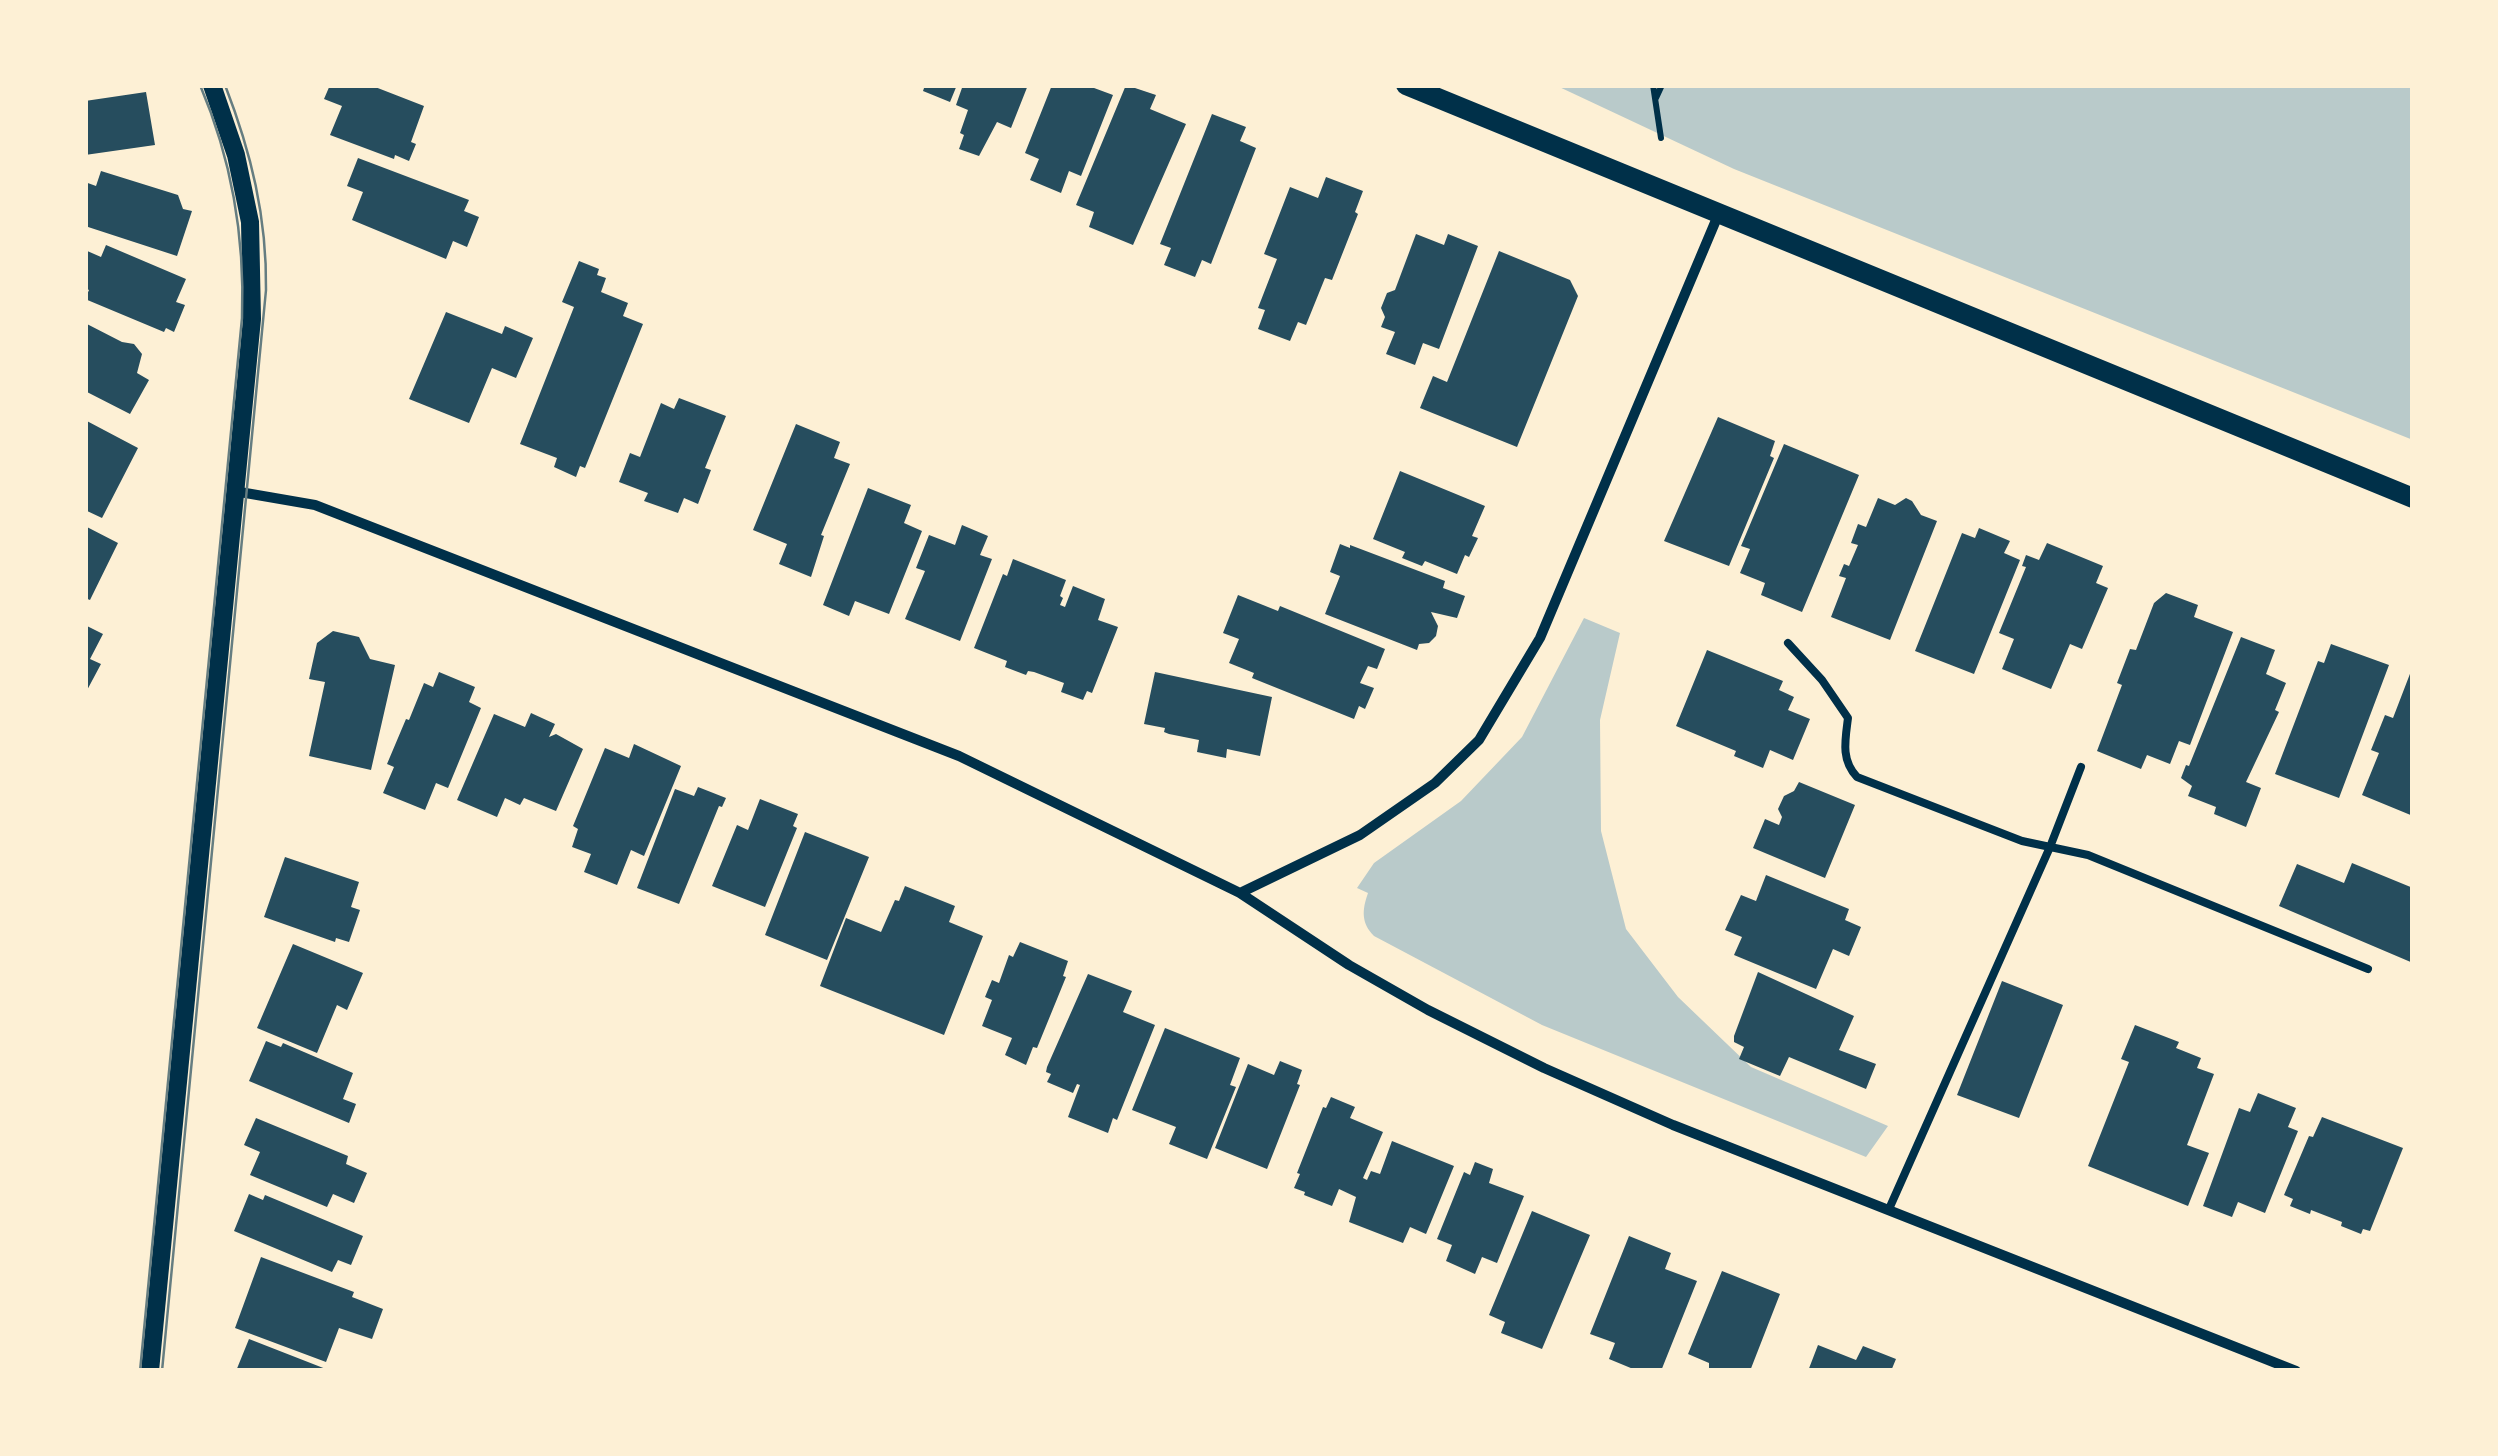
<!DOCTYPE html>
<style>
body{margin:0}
#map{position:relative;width:2498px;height:1456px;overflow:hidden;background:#fdf0d5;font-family:"DM Sans",sans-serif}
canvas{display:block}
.frame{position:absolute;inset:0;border:88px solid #fdf0d5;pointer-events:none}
</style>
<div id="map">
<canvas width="2498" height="1456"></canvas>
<div class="frame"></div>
</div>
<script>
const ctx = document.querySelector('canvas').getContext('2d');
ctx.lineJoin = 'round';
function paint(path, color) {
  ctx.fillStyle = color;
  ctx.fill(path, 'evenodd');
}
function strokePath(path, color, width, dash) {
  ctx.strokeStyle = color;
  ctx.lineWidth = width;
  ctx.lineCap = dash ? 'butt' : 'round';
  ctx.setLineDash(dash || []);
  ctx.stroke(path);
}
paint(new Path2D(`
 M1555 85H2413V440L1734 169Z
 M1584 618 1620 633 1600 720 1601 831 1626 929 1678 997 1751 1067 1888 1126 1866 1157 1542 1025 1374 936C1361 923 1362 910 1368 893L1357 888 1374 863 1461 801 1522 737Z`), '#b9caca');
paint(new Path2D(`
 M330 85H370L424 106 411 142 416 144 409 161 395 155 394 159 330 135 342 106 324 99Z
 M925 85H957L950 102 923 91Z
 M963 85H1028L1011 128 997 122 979 156 959 149 964 135 960 133 968 110 956 105Z
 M1052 85H1086L1113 95 1081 176 1069 171 1061 193 1030 180 1039 159 1025 153Z
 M1126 85 1156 95 1150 109 1186 124 1133 245 1089 227 1094 212 1076 205Z
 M146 92 155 145 85 155V101Z
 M1212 114 1246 127 1240 141 1256 148 1211 264 1202 260 1195 277 1164 265 1171 248 1160 244Z
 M358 158 469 200 464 211 479 217 467 247 453 241 446 259 352 220 363 192 347 186Z
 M101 171 178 195 183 209 192 211 177 256 85 226V182L96 186Z
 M1326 177 1363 191 1355 212 1358 214 1332 280 1325 278 1306 325 1298 322 1290 341 1258 329 1265 310 1258 308 1277 259 1264 254 1290 187 1318 198Z
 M1416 234 1444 245 1448 234 1478 246 1439 349 1423 343 1415 365 1386 354 1395 332 1381 327 1385 317 1381 308 1387 293 1395 290Z
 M106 245 186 279 176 302 185 305 174 332 166 328 164 332 85 299 89 290 85 288V250L101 257Z
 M1499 251 1570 280 1578 296 1517 447 1420 408 1433 376 1447 382Z
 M579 261 599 269 597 275 606 278 601 292 628 303 623 316 643 324 585 468 580 466 576 477 554 467 557 458 520 444 574 307 562 302Z
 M446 312 502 334 505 326 533 338 516 378 492 368 469 423 409 399Z
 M85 323 122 342 134 344 142 354 137 373 149 380 130 414 85 391Z
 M679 398 726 416 705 468 711 470 698 504 684 498 678 513 644 501 648 493 619 482 630 453 640 457 661 403 674 409Z
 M1718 417 1775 441 1770 456 1774 458 1729 566 1664 541Z
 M85 420 138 448 102 518 85 510Z
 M796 424 840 442 834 458 850 464 821 535 824 536 811 577 779 564 787 544 753 530Z
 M1784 444 1859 475 1802 612 1761 595 1765 583 1740 573 1750 549 1741 546Z
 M1400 471 1485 506 1472 536 1478 538 1469 557 1465 555 1457 574 1425 561 1422 566 1402 558 1405 552 1373 539Z
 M868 488 911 505 904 523 922 531 889 614 855 601 849 616 823 605Z
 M1878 498 1895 505 1906 498 1912 501 1921 515 1937 521 1890 640 1831 617 1846 578 1839 576 1844 564 1849 566 1858 545 1851 543 1858 524 1866 527Z
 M962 525 988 536 980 555 992 559 960 641 905 619 925 571 916 568 929 535 955 545Z
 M85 526 118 543 90 600 85 598Z
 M1979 528 2010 541 2004 553 2020 560 1974 674 1915 651 1962 533 1975 538Z
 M2047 543 2103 566 2096 583 2108 588 2082 649 2070 644 2051 689 2002 669 2014 639 1999 633 2026 567 2022 566 2026 555 2039 560Z
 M1340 544 1350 548V545L1445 581 1443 588 1465 596 1457 618 1431 612 1438 626 1436 636 1429 643 1419 644 1417 650 1325 614 1340 576 1330 572Z
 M1013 559 1066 580 1060 596 1063 598 1060 605 1065 607 1073 586 1105 599 1098 620 1118 627 1092 693 1087 691 1083 700 1061 692 1064 683 1034 672 1028 671 1026 675 1005 667 1007 661 974 648 1003 574 1007 576Z
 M2166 593 2198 605 2194 617 2233 632 2190 745 2179 741 2170 764 2147 755 2141 769 2097 751 2122 685 2117 683 2130 649 2136 650 2154 603Z
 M1238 595 1278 611 1280 606 1385 649 1377 669 1368 666 1360 683 1374 688 1365 709 1359 706 1354 719 1252 678 1254 673 1229 663 1239 639 1223 633Z
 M85 625 103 634 90 659 101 664 85 694Z
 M333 631 359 637 370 659 395 665 371 770 309 756 325 682 309 679 317 643Z
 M2241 637 2275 650 2266 674 2286 683 2275 710 2279 712 2246 782 2261 788 2246 827 2214 814 2216 807 2188 796 2192 786 2181 778 2186 765 2189 766Z
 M2331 644 2389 665 2339 798 2275 774 2318 661 2324 663Z
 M1707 650 1783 681 1779 690 1794 697 1788 710 1810 719 1793 760 1770 750 1763 768 1734 756 1736 751 1676 726Z
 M2413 666V816L2362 795 2379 753 2371 750 2385 715 2393 718Z
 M439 672 475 687 469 702 481 708 448 788 436 783 425 810 383 793 394 767 387 764 406 719 409 720 424 683 433 687Z
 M1155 672 1272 697 1260 756 1227 749 1226 758 1197 752 1199 740 1169 734 1164 732 1165 728 1144 724Z
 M531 713 555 724 549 737 556 734 583 749 556 811 524 798 520 805 505 798 497 817 457 800 494 714 525 727Z
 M634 744 681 766 644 856 631 850 617 885 584 872 591 854 572 847 578 829 573 826 605 748 629 758Z
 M1799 782 1855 805 1825 878 1753 848 1765 819 1779 825 1782 817 1778 809 1784 796 1794 791Z
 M698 787 726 798 722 807 719 806 679 904 637 888 675 789 694 796Z
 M760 799 798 814 793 826 797 828 765 907 712 886 737 825 748 830Z
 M805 832 869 857 827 960 765 935Z
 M285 857 359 882 351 907 360 910 349 942 336 938 335 942 264 917Z
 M2352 863 2413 888V963L2279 906 2297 864 2344 883Z
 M1766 875 1849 909 1845 920 1861 927 1849 956 1833 949 1816 989 1734 955 1742 937 1725 930 1741 895 1756 901Z
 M905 886 955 906 949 922 983 936 944 1035 820 986 846 918 881 932 895 900 899 901Z
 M1020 942 1068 961 1063 976 1066 977 1037 1048 1033 1047 1026 1065 1005 1055 1012 1038 982 1026 992 1000 985 997 992 980 999 983 1009 955 1013 957Z
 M293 944 363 973 347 1010 337 1005 317 1053 257 1028Z
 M1758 972 1854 1016 1839 1050 1876 1064 1866 1089 1789 1057 1780 1076 1739 1059 1744 1047 1734 1042V1036Z
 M1088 974 1132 991 1123 1012 1155 1025 1117 1120 1113 1118 1108 1133 1068 1117 1080 1085 1077 1084 1073 1093 1047 1082 1051 1074 1046 1072 1047 1067Z
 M2002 981 2063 1005 2019 1118 1957 1095Z
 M2135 1025 2179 1042 2176 1048 2201 1058 2197 1068 2214 1074 2187 1145 2209 1153 2188 1206 2088 1166 2129 1062 2121 1059Z
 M1165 1028 1240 1058 1230 1085 1236 1087 1207 1159 1169 1144 1176 1127 1132 1110Z
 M266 1041 281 1047 283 1043 353 1073 343 1099 356 1104 349 1123 249 1081Z
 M1280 1061 1302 1070 1297 1084 1300 1085 1267 1169 1215 1148 1248 1064 1274 1075Z
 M2258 1093 2296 1108 2288 1127 2298 1131 2265 1213 2238 1202 2232 1217 2203 1206 2239 1108 2250 1112Z
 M1331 1097 1355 1107 1350 1118 1383 1132 1363 1178 1367 1180 1371 1171 1380 1174 1392 1141 1454 1166 1426 1234 1410 1227 1403 1243 1349 1222 1356 1197 1339 1189 1332 1206 1304 1195 1305 1192 1294 1188 1300 1174 1297 1173 1323 1107 1326 1108Z
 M2322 1117 2403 1148 2370 1231 2363 1229 2361 1234 2341 1226 2342 1222 2311 1210 2310 1214 2290 1206 2293 1199 2284 1195 2309 1136 2313 1137Z
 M256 1118 348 1156 346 1164 367 1173 354 1203 333 1194 327 1207 250 1175 260 1152 244 1145Z
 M1475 1162 1493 1169 1489 1183 1524 1196 1497 1263 1482 1257 1475 1274 1446 1261 1452 1245 1437 1239 1464 1172 1470 1175Z
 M249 1194 263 1200 265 1195 363 1236 351 1265 338 1260 332 1272 234 1231Z
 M1532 1211 1590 1235 1542 1349 1501 1333 1505 1322 1489 1315Z
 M1629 1236 1671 1253 1665 1269 1697 1281 1661 1371H1638L1609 1359 1615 1343 1590 1334Z
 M261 1257 354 1292 352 1297 383 1309 372 1339 339 1328 326 1362 235 1328Z
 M1722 1271 1780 1294 1750 1371H1709V1363L1688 1354Z
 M249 1339 331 1371H236Z
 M1818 1345 1856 1360 1863 1346 1896 1359 1891 1371H1808Z`), '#264d5e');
strokePath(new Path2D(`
 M1653 85 1661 138
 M1656 98 1662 85`), '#003049', 6);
strokePath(new Path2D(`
 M1788 643 1822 680 1848 718C1845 741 1841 760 1857 777L2022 841 2088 855 2368 969
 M1889 1209 2050 847 2081 767`), '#003049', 8);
strokePath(new Path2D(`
 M234 491 315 505 959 756 1240 893 1349 965 1428 1010 1544 1068 1673 1125 2296 1371
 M1240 893 1360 835 1435 783 1479 740 1540 638 1719 213`), '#003049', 10);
strokePath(new Path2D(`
 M150 1371 252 319 250 222 236 155 212 85`), '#003049', 18);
strokePath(new Path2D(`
 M1406 85 2413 498`), '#003049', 20);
strokePath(new Path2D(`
 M140 1371 242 318C245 236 232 160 200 85
 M162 1371 266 290C267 217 251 152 225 85`), '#657d81', 2.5);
</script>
